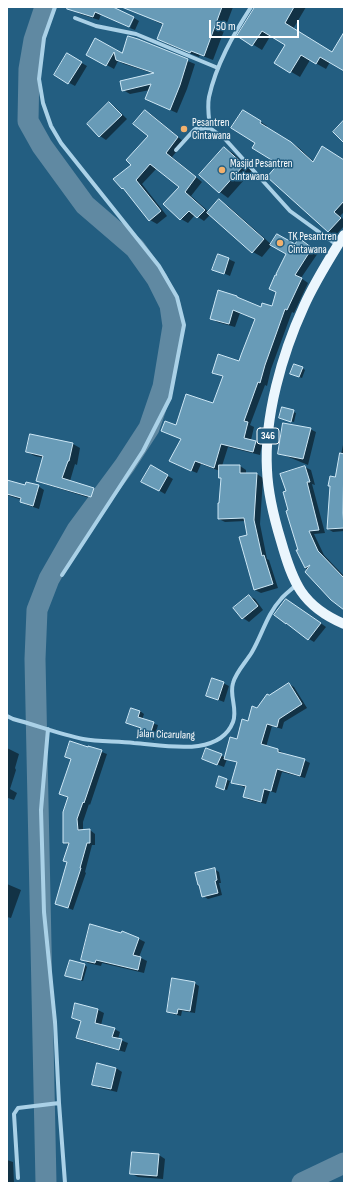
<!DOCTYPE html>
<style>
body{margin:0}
#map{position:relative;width:351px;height:1190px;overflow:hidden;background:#235e81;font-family:"Sofia Sans Condensed",sans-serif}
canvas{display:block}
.frame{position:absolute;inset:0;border:8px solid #fff;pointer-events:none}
.scale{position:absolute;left:209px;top:20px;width:90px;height:18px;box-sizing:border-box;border:2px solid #fff;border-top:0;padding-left:5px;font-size:12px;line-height:14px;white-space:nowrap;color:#fff;-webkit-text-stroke:3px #235e81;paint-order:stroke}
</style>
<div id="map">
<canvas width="351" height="1190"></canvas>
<div class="frame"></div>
<div class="scale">50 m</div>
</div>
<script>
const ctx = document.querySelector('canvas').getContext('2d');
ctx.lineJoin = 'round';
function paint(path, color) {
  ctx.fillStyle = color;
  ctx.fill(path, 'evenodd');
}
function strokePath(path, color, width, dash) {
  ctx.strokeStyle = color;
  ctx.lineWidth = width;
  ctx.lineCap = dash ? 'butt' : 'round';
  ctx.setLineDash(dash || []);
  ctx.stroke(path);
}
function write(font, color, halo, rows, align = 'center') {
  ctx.font = font + ' "Sofia Sans Condensed",sans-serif';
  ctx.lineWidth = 3;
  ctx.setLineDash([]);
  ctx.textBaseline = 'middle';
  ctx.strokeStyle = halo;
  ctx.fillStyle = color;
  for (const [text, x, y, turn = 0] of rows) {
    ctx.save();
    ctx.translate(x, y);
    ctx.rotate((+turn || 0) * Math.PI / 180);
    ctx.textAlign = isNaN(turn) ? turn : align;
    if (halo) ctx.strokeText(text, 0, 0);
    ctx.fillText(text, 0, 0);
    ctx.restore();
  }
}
paint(new Path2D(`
 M76 7H110L132 17 128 27 101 14 99 20 80 14 74 10Z
 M141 7H233L213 60 200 55 199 57 167 44 158 38 163 25 139 13Z
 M256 7H306L293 29 333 53 344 34V70L330 62 326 69 310 60 300 77 276 63 286 45 271 35 262 50 239 36Z
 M134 18 139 21 135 30 130 28Z
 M133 38 195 64 187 89 177 113 146 99 150 90 130 94 123 90 155 74 124 64 118 61 114 69 87 54 95 39 123 54Z
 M68 55 87 66 75 86 55 75Z
 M109 104 115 107 127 119 106 140 100 136 88 124Z
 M145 111 152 115 184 142 172 157 202 182 191 196 209 212 219 201 228 206 272 245H295L305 244 318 253 301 278 308 283 294 313 292 312 271 369 267 386 265 385 250 425 254 427 251 440 262 445 260 455 228 447 222 466H240L246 470V474H257L263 478 260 524 267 559 269 560 278 588 261 593 255 590 245 521 225 522 219 519 222 478H220V471L201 464 197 473 177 465 182 439 169 434 176 427 214 404 224 377 213 372 239 363 256 319 240 313 235 327 217 322 211 318 237 297 261 308 272 307 277 293 270 289 282 278 287 254 272 245 262 257 253 252 211 214 204 221 195 215 188 223 181 219 180 187 157 168 142 184 167 216 157 224 150 220 127 191 122 188 132 165 150 136Z
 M250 115 267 126 266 127 298 147 314 162 344 161V212L340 216 344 220V226L336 235 329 232 268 177 280 164 256 143Z
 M224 148 233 153 252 171 228 198 220 192 200 175Z
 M219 255 235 262 230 276 214 269Z
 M302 368 305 370 302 378 294 375Z
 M283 408 296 413 294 422 283 419Z
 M310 429 316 432 308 465 279 453Z
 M31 435 73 444 80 448 77 465 75 464 70 481 94 489 101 493 99 501 45 484 37 480 44 458 35 456 27 452Z
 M343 445H344V531L333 532 328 529 336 478Z
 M151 466 173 479 165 494 143 481Z
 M305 467 311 470 315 485 312 484 325 533 314 534 324 555 344 576V608L305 568 299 550 289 511 287 492Z
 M7 481 26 486H38L44 490 39 509 27 505 21 502 22 500 7 495Z
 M249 596 255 599 263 610 249 622 243 618Z
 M311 616 326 627 314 642 309 639Z
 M223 683 229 686 224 702 208 696Z
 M289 684 294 687 307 708 284 722 282 729 272 726 266 747 278 750 283 753V755L304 760 310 763 305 778 282 772 276 793 270 791 266 804 249 800 244 797 246 788 232 782 238 763 227 759 224 767 203 759 221 755 225 758 257 709 270 696Z
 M140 711 144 714 142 720 158 725 154 740 140 734 142 729 127 723Z
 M89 747 107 754 90 805 89 804 83 822V830H90L95 834V845H92L85 872 86 873 73 910 56 903 68 863 65 861 69 845 64 842 69 798 60 794Z
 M7 748 19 754 15 768 16 770 10 789 17 793 14 800 8 798 7 802Z
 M219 777 230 781 227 790 217 787Z
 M214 869 219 872 221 883H219L222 895 208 899 203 896Z
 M7 884 21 890 11 918 7 917Z
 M139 939 145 942 139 957 147 961 144 973 102 963 101 966 88 963 82 959Z
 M85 965 87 967 83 981 67 976Z
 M194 983 199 986 195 1013 182 1011 181 1016 173 1014 169 1012Z
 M76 1005 98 1010 104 1013 101 1025 114 1029 120 1032 118 1039 128 1043 125 1052 83 1041 77 1037 82 1022 73 1018Z
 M116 1068 122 1072 117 1092 100 1088 94 1084Z
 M159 1155 165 1159 163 1179 138 1177 132 1174Z
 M7 1160 13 1162 14 1183H7Z`), '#0007');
strokePath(new Path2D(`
 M45 7 34 40 29 69 28 121 42 146 85 205 135 248 157 279 170 305 173 326 163 387 149 428 125 465 77 530 49 579 37 610 35 659 46 1183
 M302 1183 344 1163`), '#6089a2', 21);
const building = new Path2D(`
 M68 7H113L134 17 129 27 95 12 93 17 67 9Z
 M122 7H222L204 56 191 51 190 53 157 39 163 24Z
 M255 7H294L285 23 332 52 344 32V71L320 57 316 64 301 55 290 73 274 63 285 45 262 31 252 46 237 36Z
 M128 36 138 39 188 59 180 85 170 110 145 99 151 84 122 91 120 81 154 73 116 60 114 52 106 66 86 55 95 38 122 53Z
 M67 53 82 62 68 84 54 75Z
 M109 102 122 115 99 137 87 124Z
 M145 110 178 137 166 153 196 177 185 192 205 210 197 218 189 211 180 220 163 204 179 187 150 164 136 180 161 211 149 221 123 188 122 189 113 179 131 165 126 160 148 136 133 124Z
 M243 110 261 121 260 123 291 142 313 162 322 146 344 160V201L334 212 341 218 328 232 267 177 278 164 252 148 255 143 231 128Z
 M344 120V143L333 132Z
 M224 147 244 165 219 193 199 175Z
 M219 199 264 239 252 253 207 213Z
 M277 234 295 244 299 238 312 248 295 275 302 278 287 310 285 309 265 365 260 383 258 382 244 421 248 422 244 438 256 441 253 452 221 444 214 468 195 461 191 471 169 461 181 439 161 431 165 421 176 425 186 394 213 403 223 376 212 373 218 354 239 361 241 355 255 319 233 310 229 324 210 319 218 290 237 296V297L261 307 262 303 272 306 276 292 269 289 275 275H277L276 274 286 254 270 245Z
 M218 254 229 258 224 274 212 270Z
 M294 364 303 367 299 377 290 374Z
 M282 407 294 410 291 422 279 418Z
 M283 423 311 428 303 459 278 454Z
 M30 434 73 443 69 461H68L62 478 94 488 91 497 36 481 43 456 26 452Z
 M340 453 344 454 343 513 344 528 327 529 330 486H328L330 476 335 477Z
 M151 465 168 475 159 491 141 482Z
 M219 465H240V473H257L254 520 262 556 264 555 273 584 254 590 239 537 247 535 244 518 218 519V503H219L221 478H219Z
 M305 466 310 482H307L319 530 309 531 318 551 344 578V610L331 600 305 572 310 565 305 568 296 550H298L286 511 288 510 283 492 286 491 280 474Z
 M7 480 25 485 26 482 39 485 33 506 20 502 21 498 7 494Z
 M249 595 258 606 242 619 233 608Z
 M286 599 321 623 308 640 286 623V624L274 615Z
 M212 678 224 682 218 700 206 696Z
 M289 683 302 704 279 719 277 727 267 724 261 744 278 749V752L305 759 300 776 277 769 271 791 264 789 261 802 243 797 246 786 231 783 237 762 224 759 230 737 237 739 242 719 248 721 252 706 257 708 267 694 269 695Z
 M131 708 140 711 138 717 154 722 149 738 139 735 141 728 126 723Z
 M70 741 88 747V746L102 750 84 803 83 802 77 819 78 830 90 829V843H87L80 868H81L68 908 55 904 67 862 63 861 69 843H63V812L68 797 59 794 71 759 65 757Z
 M206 748 222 754 217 765 202 759Z
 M219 776 227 779 224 790 216 787Z
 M215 868 217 880 215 881 218 893 202 897 199 885H198L195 873Z
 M90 924 121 933 122 931 139 938 133 955 141 957 138 970 96 960 95 963 81 960Z
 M70 960 85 964 81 980 65 976Z
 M172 978 195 982 190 1011 178 1009 177 1014 167 1012Z
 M75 1003 98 1009 95 1023 115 1028 112 1037 122 1039 119 1050 76 1038 81 1021 72 1018Z
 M97 1063 116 1068 111 1089 92 1085Z
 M132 1152 159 1154 157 1176 130 1174Z`);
paint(building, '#689bb7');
strokePath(building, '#cde7f5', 1);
strokePath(new Path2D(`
 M55 7 44 38 39 79 43 103 51 126 61 143 159 266 177 297 184 325 170 398 143 451 62 575
 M75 18 96 26 136 34 218 68
 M210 128C209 118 207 107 209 97 216 65 233 35 251 7
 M176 150 195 129 210 128 225 139 290 211 337 245
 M7 716 13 719C36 725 59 734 83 739 99 742 117 741 134 743 164 745 219 758 233 722 238 709 229 696 233 683 236 672 246 662 252 652 262 635 267 614 281 599 285 594 291 590 296 585
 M59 1103 65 1183
 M18 1178 14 1114 18 1108 59 1103 55 1022 44 912 41 810 48 729`), '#aad1e7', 4);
strokePath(new Path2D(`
 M344 235C330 258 315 281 304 306 282 354 264 417 267 470 268 495 274 518 281 541 293 583 302 606 344 624`), '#ebf6fd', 10);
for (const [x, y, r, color] of [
 [184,129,4,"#f2b16d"],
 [222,170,4,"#f2b16d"],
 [280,243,4,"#f2b16d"]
]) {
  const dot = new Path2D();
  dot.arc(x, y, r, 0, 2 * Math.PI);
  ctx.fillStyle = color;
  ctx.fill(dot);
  strokePath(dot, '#235e81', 1.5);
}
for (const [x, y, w] of [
 [268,436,22]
]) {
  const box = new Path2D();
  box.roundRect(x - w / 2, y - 8, w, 16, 3);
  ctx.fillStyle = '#235e81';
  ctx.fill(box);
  strokePath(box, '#fff', 1);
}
write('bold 10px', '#fff', null, [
 ["346",268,436]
]);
write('11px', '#fff', '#235e81', [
 ["Pesantren",192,123],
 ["Cintawana",192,136],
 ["Masjid Pesantren",230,164],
 ["Cintawana",230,177],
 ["TK Pesantren",288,237],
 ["Cintawana",288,250]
], 'left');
write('11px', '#fff', '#235e81', [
 ["Jalan Cicarulang",166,735,2]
]);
</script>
